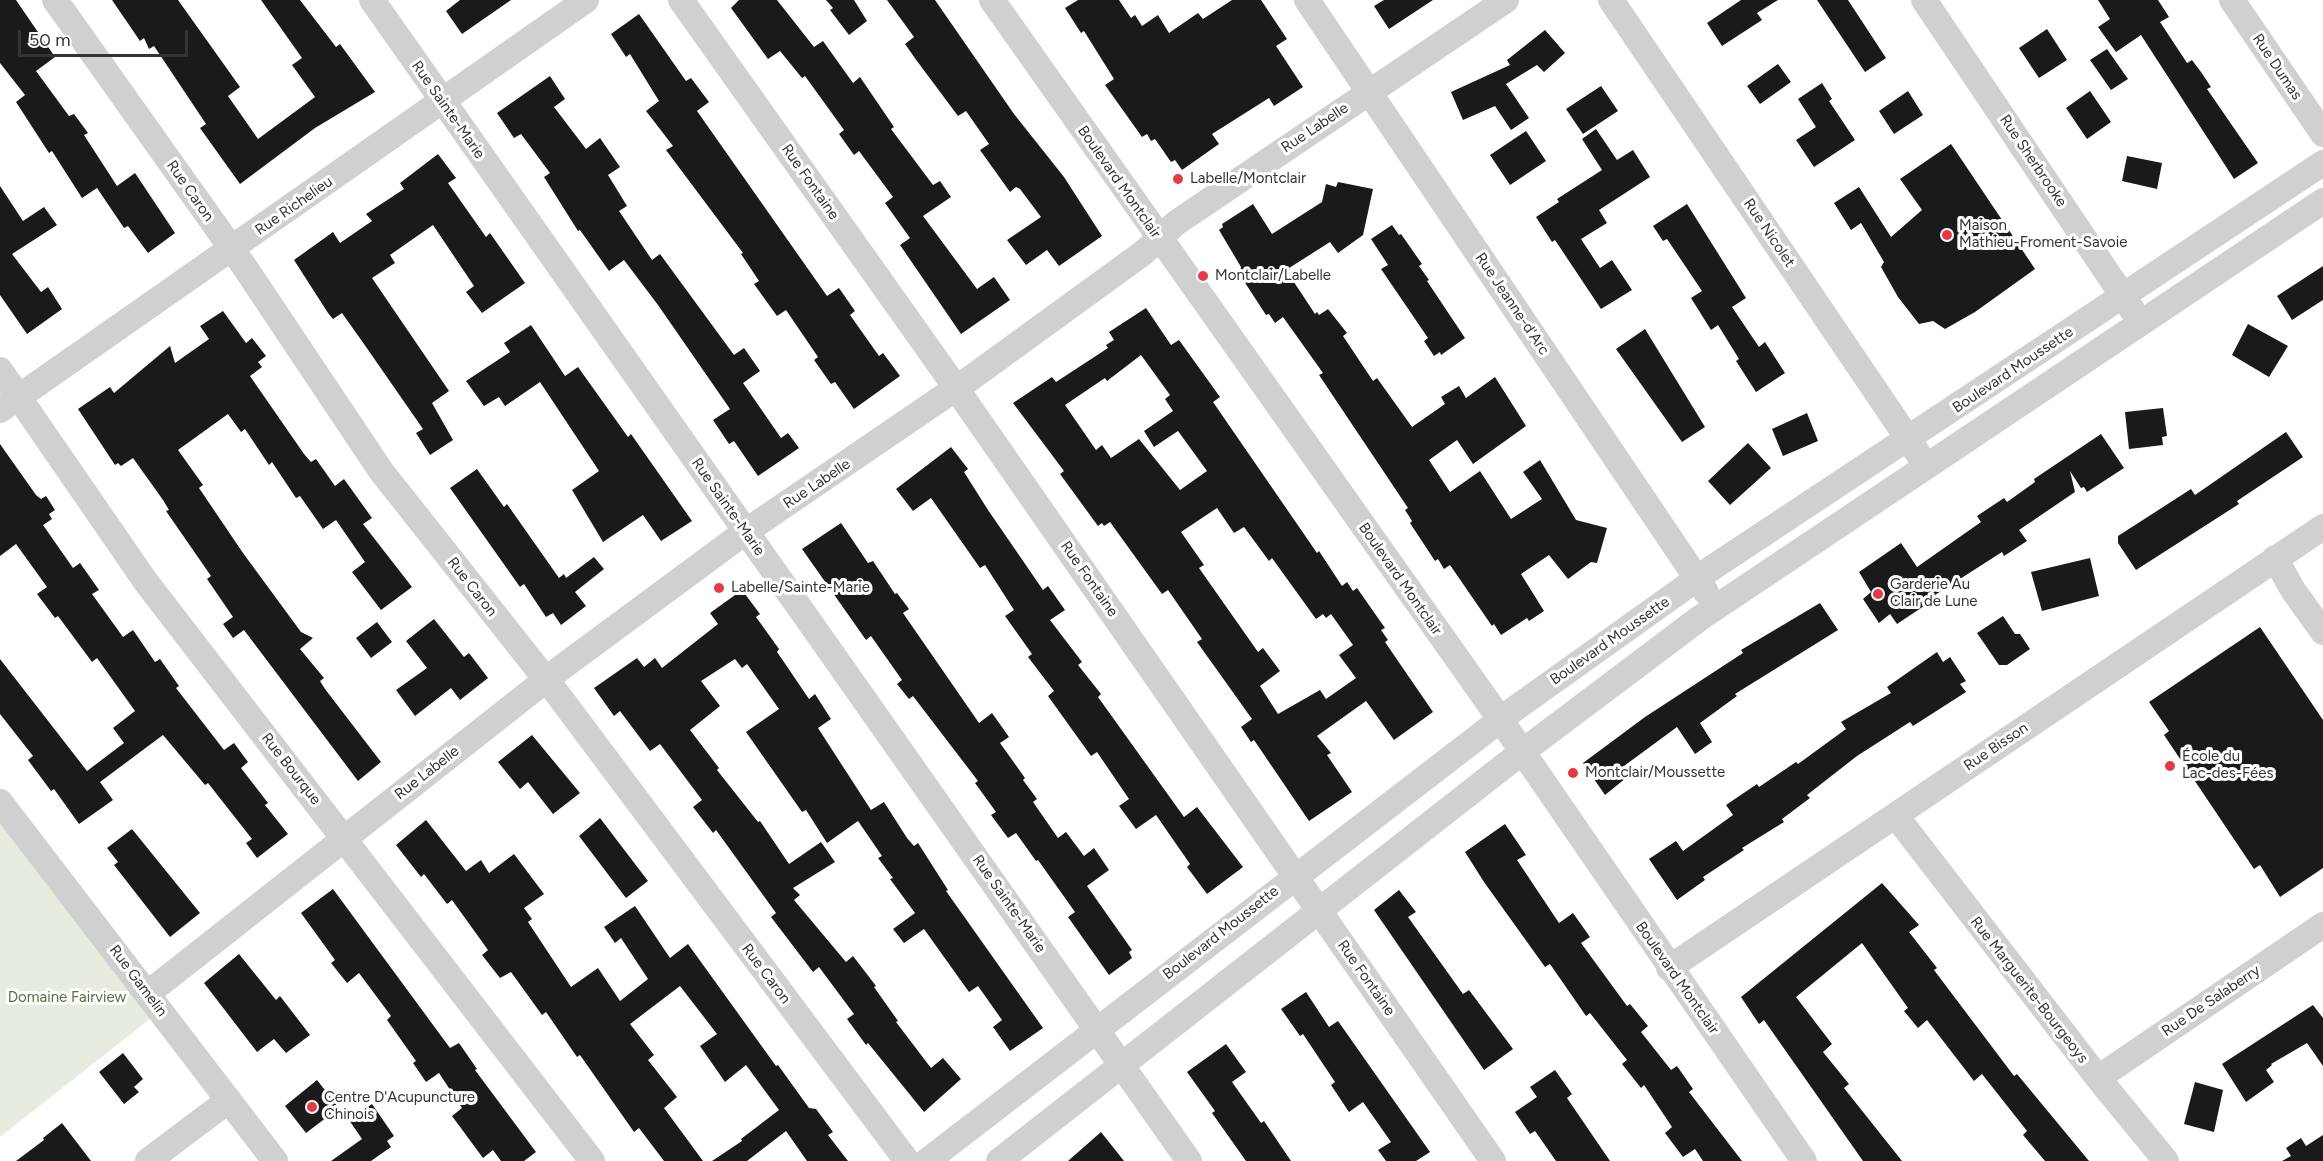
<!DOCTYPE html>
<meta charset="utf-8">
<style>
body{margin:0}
#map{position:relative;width:2323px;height:1161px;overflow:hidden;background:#fff;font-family:Figtree,sans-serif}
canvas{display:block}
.scale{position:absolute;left:18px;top:30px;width:170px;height:27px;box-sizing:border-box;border:3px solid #333;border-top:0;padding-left:8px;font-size:18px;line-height:21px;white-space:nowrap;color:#333;-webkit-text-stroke:4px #fff;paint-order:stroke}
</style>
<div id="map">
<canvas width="2323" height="1161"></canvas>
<div class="scale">50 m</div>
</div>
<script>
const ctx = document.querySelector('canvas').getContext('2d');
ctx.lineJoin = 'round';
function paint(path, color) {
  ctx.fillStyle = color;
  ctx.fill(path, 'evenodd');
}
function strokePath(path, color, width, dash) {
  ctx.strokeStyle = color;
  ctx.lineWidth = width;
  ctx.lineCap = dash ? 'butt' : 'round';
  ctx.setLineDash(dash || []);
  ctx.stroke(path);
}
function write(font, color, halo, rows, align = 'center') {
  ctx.font = font + ' Figtree,sans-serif';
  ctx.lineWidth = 6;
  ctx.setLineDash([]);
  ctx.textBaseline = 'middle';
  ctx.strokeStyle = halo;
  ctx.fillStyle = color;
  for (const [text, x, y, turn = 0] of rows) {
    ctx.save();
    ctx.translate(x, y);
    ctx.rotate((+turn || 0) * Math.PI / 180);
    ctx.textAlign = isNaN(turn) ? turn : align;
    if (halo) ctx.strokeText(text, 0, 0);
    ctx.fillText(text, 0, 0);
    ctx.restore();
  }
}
paint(new Path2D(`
 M0 802 160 1011 0 1137Z`), '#e6ecdf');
paint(new Path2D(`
 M0 0H16L55 57 36 71 69 116 74 114 88 133 84 135 117 186 135 173 175 233 148 253 128 226 124 228 97 188 82 198 52 151 49 153 16 102 25 95 0 63Z
 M112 0H178L240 87 228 96 258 139 315 97 292 65 302 58 261 0H300L336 47 340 44 375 92 315 128 240 184 200 128 206 124 154 46 149 49 144 38 140 41Z
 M460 0H511L462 34 446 11Z
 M739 0H777L814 47 823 41 853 83 860 77 894 127 891 129 933 185 940 181 951 197 923 216 977 289 994 277 1010 300 961 334 900 245 910 238 885 203 893 197 859 151 854 155 839 134 844 130 805 76 802 78 780 51 768 59 731 8Z
 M826 0H854L867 21 849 35 830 10 833 8Z
 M887 0H935L1014 114 1064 177 1102 236 1059 266 1047 250 1026 265 1007 240 1041 217 1020 189 1016 187 1010 192 980 150 989 144 966 111 958 116 917 61 905 44 914 37Z
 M1078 0H1119L1131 18 1135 15 1142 26 1158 15 1169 33 1198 13 1203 19 1232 0H1261L1287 39 1276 46 1303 87 1274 106 1269 98 1212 134 1219 144 1182 170 1175 160 1171 162 1155 139 1151 141 1147 134 1142 137 1105 85 1114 79 1084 31 1081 33 1065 8Z
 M1384 0H1433L1389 29 1374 6Z
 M1741 0H1778L1757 13 1762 20 1722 46 1707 23Z
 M1817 0H1848L1886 58 1865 72Z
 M2098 0H2158L2169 17 2160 22 2187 63 2192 60 2201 72 2211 87 2207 89 2258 163 2234 179 2141 35 2116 52 2098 27 2110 19Z
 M639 14 686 81 691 78 709 102 697 111 827 296 839 288 855 311 850 315 879 356 883 353 900 376 854 409 835 382 831 384 814 360 818 357 786 310 777 316 754 284 759 281 741 254 743 253 666 150 673 146 646 111 659 101 630 54 626 57 611 34Z
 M2047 29 2067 60 2039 78 2019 48Z
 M1545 30 1565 53 1544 72 1537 65 1506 84 1529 118 1511 130 1495 106 1463 120 1451 92 1510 65 1507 60Z
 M2107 49 2128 79 2111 90 2090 60Z
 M1778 64 1791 82 1760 104 1747 86Z
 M550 76 565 99 554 107 586 149 600 138 620 167 608 175 627 206 619 211 652 260 660 254 734 355 744 348 760 371 743 383 781 438 788 433 799 448 758 476 734 441 729 444 713 420 730 409 658 305 624 260 609 271 580 230 578 231 544 177 550 173 521 134 514 138 497 113Z
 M1822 83 1832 99 1829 101 1855 140 1814 167 1796 140 1816 127 1798 99Z
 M1601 86 1618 111 1583 134 1566 109Z
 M1908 91 1923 115 1894 134 1879 111Z
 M2090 91 2111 122 2087 139 2066 108Z
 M1596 129 1617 160 1633 150 1650 177 1599 210 1607 223 1581 239 1600 268 1612 260 1632 290 1601 309 1555 240 1552 242 1536 217 1559 202 1557 199 1602 170 1582 139Z
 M1526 131 1546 161 1510 185 1490 155Z
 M1951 144 2035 269 1975 312 1945 329 1933 321 1919 324 1898 297 1881 267 1884 262 1861 223 1851 230 1834 203 1859 187 1891 237 1922 210 1900 179Z
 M438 154 456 178 448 183 486 237 490 233 525 283 482 313 466 292 474 286 433 225 390 255 395 263 372 278 449 391 432 403 453 440 430 455 416 433 423 429 364 344 342 313 333 319 328 313 294 260 333 232 340 243 372 221 366 214 404 189 400 183Z
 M2127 156 2162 163 2157 189 2122 181Z
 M1338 182 1373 189 1363 235 1338 253 1330 242 1286 270 1315 314 1317 312 1319 315 1328 309 1347 333 1343 336 1373 381 1377 378 1412 427 1445 404 1441 397 1459 386 1466 398 1495 377 1526 426 1473 464 1457 440 1429 460 1450 492 1480 471 1511 519 1542 499 1523 472 1540 460 1576 520 1607 528 1597 563 1591 562 1568 579 1549 555 1521 574 1544 611 1529 621 1527 618 1501 635 1494 624 1492 626 1450 565 1444 569 1438 559 1435 561 1410 523 1412 521 1405 510 1408 508 1319 375 1323 373 1283 317 1275 323 1269 314 1266 315 1240 275 1241 267 1219 230 1223 227 1222 224 1253 204 1272 234 1322 202 1326 184 1336 187Z
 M0 186 23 221 44 207 57 225 12 254 41 292 48 287 62 309 27 334 0 295Z
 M1687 204 1746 298 1732 307 1759 347 1765 342 1785 373 1756 392 1736 361 1739 359 1718 325 1711 330 1691 298 1702 291 1667 239 1663 241 1653 226Z
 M1392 225 1399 235 1401 234 1422 264 1419 266 1429 280 1427 281 1465 338 1441 355 1440 352 1434 356 1424 341 1428 338 1381 269 1388 265 1371 239Z
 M2323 266V300L2292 320 2277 296Z
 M1146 308 1171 345 1179 340 1220 397 1213 402 1317 553 1319 551 1342 586 1347 582 1353 591 1357 588 1385 628 1381 630 1388 640 1385 642 1433 712 1394 740 1366 701 1317 736 1331 753 1327 755 1352 792 1309 821 1254 740 1251 742 1241 727 1252 719 1197 642 1202 639 1168 590 1162 594 1110 522 1104 526 1102 523 1098 526 1060 474 1064 471 1013 403 1052 377 1056 382 1108 348 1106 345 1114 340 1109 332ZM1141 355 1170 395 1165 399 1173 411 1144 431 1154 447 1178 431 1207 471 1180 490 1139 439 1111 458 1102 445 1096 450 1065 405 1105 378 1107 381ZM1217 508 1234 533 1244 527 1269 561 1272 558 1316 619 1323 614 1326 618 1331 614 1353 645 1339 655 1356 678 1326 699 1320 690 1278 714 1260 686 1280 671 1263 648 1258 652 1199 568 1204 565 1181 532Z
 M223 311 246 343 252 338 266 356 258 362 262 367 250 376 304 454 311 462 316 459 335 486 344 479 372 518 363 524 412 587 381 610 352 572 365 562 336 520 323 529 300 496 296 498 272 462 269 465 245 429 241 432 228 414 178 450 203 485 199 488 243 553 301 632 313 638 300 649 324 678 320 681 325 689 381 762 358 781 244 630 233 638 223 624 233 617 207 579 211 576 166 511 169 510 163 500 133 458 121 466 118 463 115 465 78 409 110 387 114 393 170 346 175 363 209 339 200 326Z
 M2248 324 2288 346 2269 377 2232 355Z
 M531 325 565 376 578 367 628 437 631 434 692 521 661 541 643 515 603 542 572 490 599 471 540 382 505 406 499 397 484 406 466 381 510 352 504 343Z
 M1645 329 1705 427 1682 442 1616 349Z
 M2163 408 2167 436 2162 437 2163 445 2129 449 2125 412Z
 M1807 413 1818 441 1783 456 1772 429Z
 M2286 432 2303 457 2237 501 2239 504 2136 570 2118 543V536L2191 489 2195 495Z
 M2101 434 2124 468 2087 492 2084 487 2081 488 2070 471 2075 492 2019 530 2027 541 2004 556 2002 552 1935 595 1936 598 1897 624 1890 614 1879 623 1863 599 1871 592 1859 572 1901 543 1917 567 1981 522 1977 516 2004 498 2007 502 2035 482 2034 479Z
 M1748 443 1771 468 1730 505 1708 481Z
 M0 444 36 495 41 499 46 496 55 510 49 514 52 519 43 525 73 568 80 563 99 590 92 594 123 637 133 630 155 662 160 659 179 686 176 688 224 750 234 743 248 762 241 768 268 803 265 805 288 834 257 858 246 843 252 839 208 783 205 785 163 735 100 782 113 800 79 824 54 789 51 791 28 760 33 756 0 714V659L87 771 124 743 113 728 135 711 97 658 92 662 58 616 55 618 37 594 47 587 16 544 0 556Z
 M951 447 968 469 964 472 988 510 1043 590 1048 586 1065 610 1050 620 1082 662 1078 665 1101 694 1098 697 1184 817 1197 807 1243 867 1207 894 1187 867 1190 864 1156 815 1136 829 1119 806 1129 799 1097 752 1091 756 1048 696 1054 691 1028 657 1032 654 1005 616 1014 610 985 565 980 568 931 498 913 511 896 489Z
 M477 469 504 507 507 504 559 578 564 574 566 578 594 557 604 569 575 592 586 606 561 625 553 613 546 617 524 584 520 587 450 488Z
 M841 523 868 563 873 561 895 594 897 593 909 609 903 613 979 723 992 713 1009 737 1000 743 1025 778 1023 780 1037 799 1033 802 1058 838 1066 832 1084 856 1094 848 1109 870 1087 886 1132 950 1129 952 1132 958 1109 975 1068 917 1075 912 1038 860 1036 861 1016 833 1008 838 991 815 996 812 975 783 978 781 913 696 909 699 897 684 902 680 871 636 866 640 802 549Z
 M2090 558 2099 596 2042 611 2031 572Z
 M742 590 760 614 756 617 779 649 777 652 786 665 809 699 815 694 831 719 818 728 871 810 884 802 907 838 914 846 918 843 948 890 946 891 1043 1028 1010 1051 993 1027 1002 1020 978 986 969 992 924 929 904 943 893 929 915 913 890 879 893 878 878 858 882 856 858 821 827 843 806 810 802 812 746 732 779 709 747 664 742 668 735 659 701 681 720 706 690 730 719 768 717 770 758 822 760 821 789 864 821 842 835 862 793 888 800 895 794 900 846 962 853 956 876 986 874 987 898 1021 896 1022 931 1068 943 1058 961 1079 924 1112 868 1043 866 1045 847 1019 854 1014 819 967 813 972 771 917 776 913 716 830 713 833 693 807 702 800 660 744 650 751 620 711 614 716 594 688 637 658 644 667 655 658 662 668 718 624 710 613Z
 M1820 603 1838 630 1735 694 1737 696 1700 723 1712 742 1695 754 1677 727 1624 766 1631 774 1605 795 1583 763 1645 717 1743 653 1741 650Z
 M2003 616 2015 634H2020L2030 649 2007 665H1999L1977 633Z
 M434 619 464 657 469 653 488 678 460 700 451 688 415 716 396 690 427 668 406 641Z
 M377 622 392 642 371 658 356 638Z
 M2260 627 2323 720V868L2280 897 2260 865 2254 869 2164 735 2169 731 2149 702Z
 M1937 652 1943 662 1950 657 1966 681 1960 684 1966 692 1913 726 1910 722 1857 756 1807 795 1810 798 1782 819 1784 822 1742 848 1744 850 1703 877 1705 880 1677 900 1649 859 1676 841 1683 851 1733 815 1726 805 1757 784 1759 787 1796 762 1798 764 1846 729 1841 722 1891 693 1887 687Z
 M532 735 580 793 553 814 528 782 520 789 498 762Z
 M600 818 648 881 626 898 579 836Z
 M426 820 466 871 481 860 489 873 514 854 544 894 524 908 532 919 528 922 571 987 598 968 620 1001 648 979 621 938 615 943 604 927 635 906 670 958 688 944 776 1066 778 1065 809 1108 816 1109 833 1132 828 1135 848 1161H807L786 1131 747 1161H712L742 1141 741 1139 779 1110 746 1065 725 1082 700 1046 717 1034 680 986 630 1024 654 1055 648 1060 677 1097 664 1108 703 1161H664L639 1128 634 1132 580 1055 577 1057 546 1012 542 1015 511 972 500 978 482 955 488 950 452 900 447 904 424 874 421 877 396 845Z
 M1505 824 1526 855 1517 860 1559 923 1573 913 1590 937 1581 943 1627 1006 1630 1004 1648 1026 1641 1032 1671 1070 1677 1066 1693 1089 1689 1092 1742 1161H1703L1695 1149 1683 1157 1665 1133 1672 1127 1644 1085 1641 1088 1622 1064 1627 1060 1590 1013 1586 1016 1550 964 1545 967 1484 882 1465 852Z
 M132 829 200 913 170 937 114 865 118 862 107 848Z
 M1882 883 1919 925 1909 932 1937 968 1934 970 2014 1076 2017 1074 2089 1161H2045L2023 1135 2027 1131 1982 1074 1974 1081 1927 1020 1918 1028 1904 1011 1908 1008 1862 943 1796 997 1832 1044 1823 1052 1849 1084 1844 1088 1902 1161H1863L1764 1020 1759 1024 1741 997Z
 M333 889 450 1048 459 1043 477 1069 475 1070 536 1152 524 1161H501L493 1150 483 1158 452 1116 462 1108 439 1073 426 1082 413 1063 416 1061 387 1020 391 1016 359 973 347 983 331 963 335 960 301 913Z
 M1399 890 1416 912 1408 917 1463 994 1469 990 1513 1049 1484 1070 1374 910Z
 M239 954 276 1000 280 996 310 1035 286 1053 274 1039 257 1052 204 983Z
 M1306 992 1329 1027 1338 1021 1430 1152 1416 1161H1386L1378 1150 1391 1142 1363 1102 1349 1112 1331 1085 1335 1082 1303 1034 1300 1036 1281 1009Z
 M2313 1005 2323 1018V1066L2307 1043 2271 1064 2272 1065 2266 1070 2274 1082 2246 1102 2222 1064Z
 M1226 1044 1246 1072 1232 1082 1261 1123 1264 1121 1291 1161H1246L1212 1113 1215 1111 1187 1072Z
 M123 1053 143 1079 134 1087 139 1092 124 1104 99 1072Z
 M1555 1070 1572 1094 1567 1098 1610 1161H1556L1535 1131 1530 1134 1515 1112 1537 1097 1530 1087Z
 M317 1080 339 1108 306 1133 285 1106Z
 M2195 1082 2223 1090 2214 1132 2184 1124Z
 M372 1104 394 1136 387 1141 391 1147 371 1161H331L362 1139 349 1120Z
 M62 1123 91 1161H16L44 1140 43 1138Z
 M1101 1132 1124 1161H1068Z
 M2323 1135V1161H2282L2291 1156 2286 1148 2301 1138 2306 1146Z`), '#1a1a1a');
strokePath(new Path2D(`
 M55 0 244 266 381 471 559 696 907 1161
 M372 0 1189 1161
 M681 0 942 368 1493 1161
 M992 0 1500 719 1804 1161
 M1307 0 1706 592
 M1611 0 1919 455
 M1924 0 2133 311
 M2232 0 2323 134
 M0 370 146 582 592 1161
 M0 410 586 0
 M2275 558 2293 590 2323 632
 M0 802 275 1161
 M1896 816 2098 1078 2166 1161
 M1669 968 2323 527
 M147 994 561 668 745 532 971 378 1143 253 1176 223 1506 0
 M2098 1078 2323 925
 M148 1161 229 1100
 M927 1161 1513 710 1712 568 2323 163
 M999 1161 1522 752 1700 618 2323 201`), '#d0d0d0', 26);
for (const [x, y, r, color] of [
 [1178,179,6,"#e63946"],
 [1947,235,6,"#e63946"],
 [1203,276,6,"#e63946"],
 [719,588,6,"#e63946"],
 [1878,594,6,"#e63946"],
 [2170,766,6,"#e63946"],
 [1573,773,6,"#e63946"],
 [312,1107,6,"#e63946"]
]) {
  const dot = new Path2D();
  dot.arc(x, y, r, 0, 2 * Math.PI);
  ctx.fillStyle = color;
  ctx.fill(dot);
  strokePath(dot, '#fff', 2);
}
write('15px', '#333', '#fff', [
 ["Rue Dumas",2277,67,56],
 ["Rue Sainte-Marie",448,110,55],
 ["Rue Labelle",1315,128,-34],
 ["Rue Sherbrooke",2033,161,56],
 ["Rue Fontaine",810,182,55],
 ["Boulevard Montclair",1119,182,55],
 ["Rue Caron",190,191,55],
 ["Rue Richelieu",294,206,-35],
 ["Rue Nicolet",1769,233,56],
 ["Rue Jeanne-d'Arc",1512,304,56],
 ["Boulevard Moussette",2013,370,-34],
 ["Rue Labelle",817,484,-34],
 ["Rue Sainte-Marie",728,507,55],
 ["Rue Fontaine",1089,579,55],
 ["Boulevard Montclair",1400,579,55],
 ["Rue Caron",472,587,52],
 ["Boulevard Moussette",1610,641,-35],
 ["Rue Bisson",1996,747,-34],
 ["Rue Bourque",291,769,52],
 ["Rue Labelle",427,773,-38],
 ["Rue Sainte-Marie",1009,904,55],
 ["Boulevard Moussette",1221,933,-38],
 ["Rue Caron",766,974,53],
 ["Rue Fontaine",1366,978,55],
 ["Boulevard Montclair",1677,978,55],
 ["Rue Gamelin",138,981,53],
 ["Rue Marguerite-Bourgeoys",2029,990,52],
 ["Rue De Salaberry",2211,1001,-34]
]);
write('15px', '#333', '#fff', [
 ["Labelle/Montclair",1190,179],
 ["Maison",1959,226],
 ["Mathieu-Froment-Savoie",1959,243],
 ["Montclair/Labelle",1215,276],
 ["Garderie Au",1890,585],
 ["Clair de Lune",1890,602],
 ["Labelle/Sainte-Marie",731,588],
 ["École du",2182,757],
 ["Lac-des-Fées",2182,774],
 ["Montclair/Moussette",1585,773],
 ["Centre D'Acupuncture",324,1098],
 ["Chinois",324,1115]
], 'left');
write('15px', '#56703f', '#fff', [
 ["Domaine Fairview",67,998]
]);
</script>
